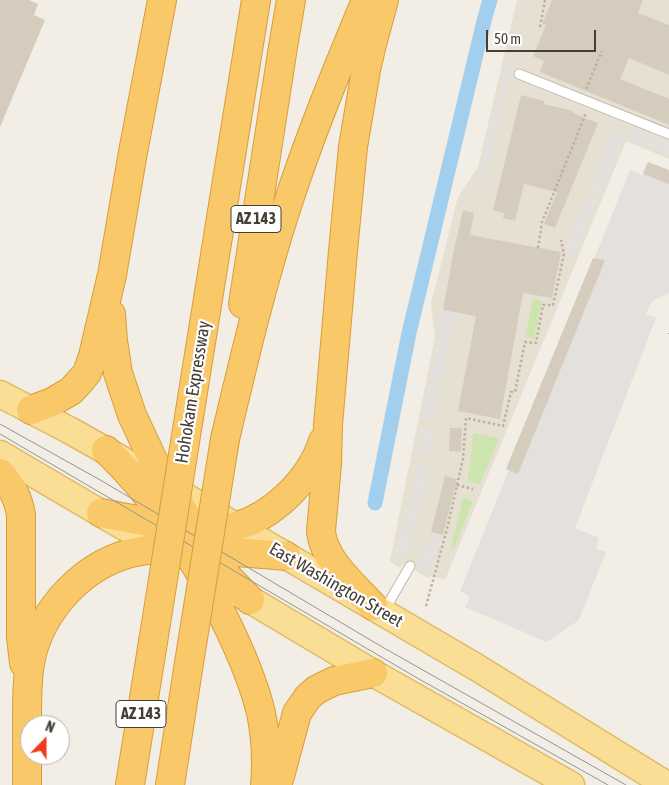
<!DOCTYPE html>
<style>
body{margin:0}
#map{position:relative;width:669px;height:785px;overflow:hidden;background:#f2eee5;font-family:"Asap Condensed",sans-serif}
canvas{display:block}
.north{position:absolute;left:20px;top:715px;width:50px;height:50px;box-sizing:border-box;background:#fff;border:1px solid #b4b2ae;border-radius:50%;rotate:22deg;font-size:14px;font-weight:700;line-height:20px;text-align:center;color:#443e35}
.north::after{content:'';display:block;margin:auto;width:18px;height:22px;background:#f33b1b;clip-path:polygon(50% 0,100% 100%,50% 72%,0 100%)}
.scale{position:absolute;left:486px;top:30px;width:110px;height:22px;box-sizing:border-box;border:2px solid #443e35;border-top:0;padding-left:6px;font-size:15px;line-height:18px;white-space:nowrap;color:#443e35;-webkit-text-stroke:4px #fff;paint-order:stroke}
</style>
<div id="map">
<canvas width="669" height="785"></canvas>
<div class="north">N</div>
<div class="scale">50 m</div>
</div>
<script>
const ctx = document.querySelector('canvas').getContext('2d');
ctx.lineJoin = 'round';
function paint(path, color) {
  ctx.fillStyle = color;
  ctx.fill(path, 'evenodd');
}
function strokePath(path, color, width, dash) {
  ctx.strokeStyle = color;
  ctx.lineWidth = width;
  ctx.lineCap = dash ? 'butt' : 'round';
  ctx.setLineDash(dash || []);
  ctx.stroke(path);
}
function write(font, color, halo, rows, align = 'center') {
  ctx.font = font + ' "Asap Condensed",sans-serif';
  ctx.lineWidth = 4.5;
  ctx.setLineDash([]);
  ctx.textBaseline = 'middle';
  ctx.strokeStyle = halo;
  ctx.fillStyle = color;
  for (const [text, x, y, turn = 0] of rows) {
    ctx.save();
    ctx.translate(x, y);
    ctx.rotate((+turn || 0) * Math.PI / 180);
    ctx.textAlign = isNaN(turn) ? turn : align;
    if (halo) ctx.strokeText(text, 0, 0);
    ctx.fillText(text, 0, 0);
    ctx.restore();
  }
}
paint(new Path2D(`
 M517 0H669V159L626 141 445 580 430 576 429 579 403 563 400 568 390 561 435 337 431 304 458 197 478 167Z`), '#e6e0d3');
paint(new Path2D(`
 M533 299 542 301 534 339 525 337Z
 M473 433 499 438 480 484 467 482 471 459Z
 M463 498 473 501 454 548 451 547Z`), '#cce5ae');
paint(new Path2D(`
 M510 50 515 51 483 185 476 183Z
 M631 128 669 143V154L627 138Z
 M613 132 624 136 599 197 588 193Z
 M647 163 669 171V293L652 301 646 314 656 318 575 528 599 538 596 549 606 552 579 620 547 642 465 607 470 597 460 591 630 170 642 175Z
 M586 197 597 201 574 256 563 252Z
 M443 310 455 312 450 335 438 333Z
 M439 337 449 339 440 381 430 379Z
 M430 383 440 385 433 422 423 419Z
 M421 428H433L431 457H420Z
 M418 466 429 469 422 496 411 493Z
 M410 499 421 502 407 557 395 554Z
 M431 535 442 539 440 547 428 572 418 565 430 541Z`), '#e3e0dd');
strokePath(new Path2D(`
 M375 503 409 333 485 17 490 0`), '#a2cfed', 15);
paint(new Path2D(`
 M0 0H29L38 4 34 15 45 20 0 127Z
 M552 0H643L638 13 669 25V75L629 58 620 79 669 99V125L540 72 544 61 533 56 546 25 542 24Z
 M521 95 544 101V104L573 111V113L598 123 555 228 544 224 557 192 524 184 515 221 503 218 504 213 493 210Z
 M648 162 669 170V184L643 174Z
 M463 210 474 213 470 235 561 252 552 298 523 293 500 419 458 411 476 316 443 310 454 250Z
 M593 258 605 260 518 474 506 469Z
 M450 428H462L461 452 449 451Z
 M445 476 457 479 443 535 431 532Z`), '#d6ccbe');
const service = new Path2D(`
 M519 74 669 134
 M384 611 410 566`);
const primary = new Path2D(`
 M0 394 69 430 126 462
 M0 454 172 555
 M162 483 476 667 667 785
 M232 589 373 673 571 785`);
const motorway = new Path2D(`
 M243 304 283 47 291 0
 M111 314 113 341 118 373 132 415 153 460 206 550 224 573 250 600
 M31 410 52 402 71 391 82 379 87 373 93 356 112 275 133 152 162 0
 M189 417 256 0
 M225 439C243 363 261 287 285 212 308 140 337 70 366 0
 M106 450C155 497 192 554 222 614 238 646 253 679 261 713 266 737 267 761 265 785
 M0 473C12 487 18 497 21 515V637L24 663
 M101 513C126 518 151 523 176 526 196 529 217 531 237 526 255 521 272 510 286 497 303 481 316 463 323 441
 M373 606C354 586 323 559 321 531L327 464 328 425 343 251 353 147 366 70 372 44 384 0
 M27 785C27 762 27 739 27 716 27 699 27 681 30 663 40 609 86 560 141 551 154 549 167 550 179 550 215 550 251 553 286 556
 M130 785 153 642
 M170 785 189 663
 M277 785 280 776 297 713 308 697 316 690 334 681 373 673`);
strokePath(service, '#c0b8ab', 11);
strokePath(primary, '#dfbb65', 29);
strokePath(motorway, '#d89d39', 30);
strokePath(new Path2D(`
 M540 27 545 0
 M586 89 602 51
 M538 248 542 222 586 113
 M669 333V334
 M457 485 473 489
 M426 606 448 525 463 459 466 418 503 426 511 392H515L525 342 536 343 543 305H553L564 254 561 240`), '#beb199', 2.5, [2.5, 2.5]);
strokePath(service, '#fff', 9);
strokePath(primary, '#fbde95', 26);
strokePath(motorway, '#f9c969', 28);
strokePath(new Path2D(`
 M0 424 102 481 384 648 626 785
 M0 434 419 679 608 785`), '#949494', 1);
const motorwayBridge = new Path2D(`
 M153 642 189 417
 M189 663 225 439`);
strokePath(motorwayBridge, '#d89d39', 30, []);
strokePath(motorwayBridge, '#f9c969', 28);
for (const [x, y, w] of [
 [256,219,50],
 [141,714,50]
]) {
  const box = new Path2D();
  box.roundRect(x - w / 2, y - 13.5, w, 27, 4);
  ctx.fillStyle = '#fff';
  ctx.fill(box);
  strokePath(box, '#443e35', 1);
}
write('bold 16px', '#443e35', null, [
 ["AZ 143",256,219],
 ["AZ 143",141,714]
]);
write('18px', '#443e35', '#fff', [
 ["Hohokam Expressway",193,392,-81],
 ["East Washington Street",336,585,30]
]);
</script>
